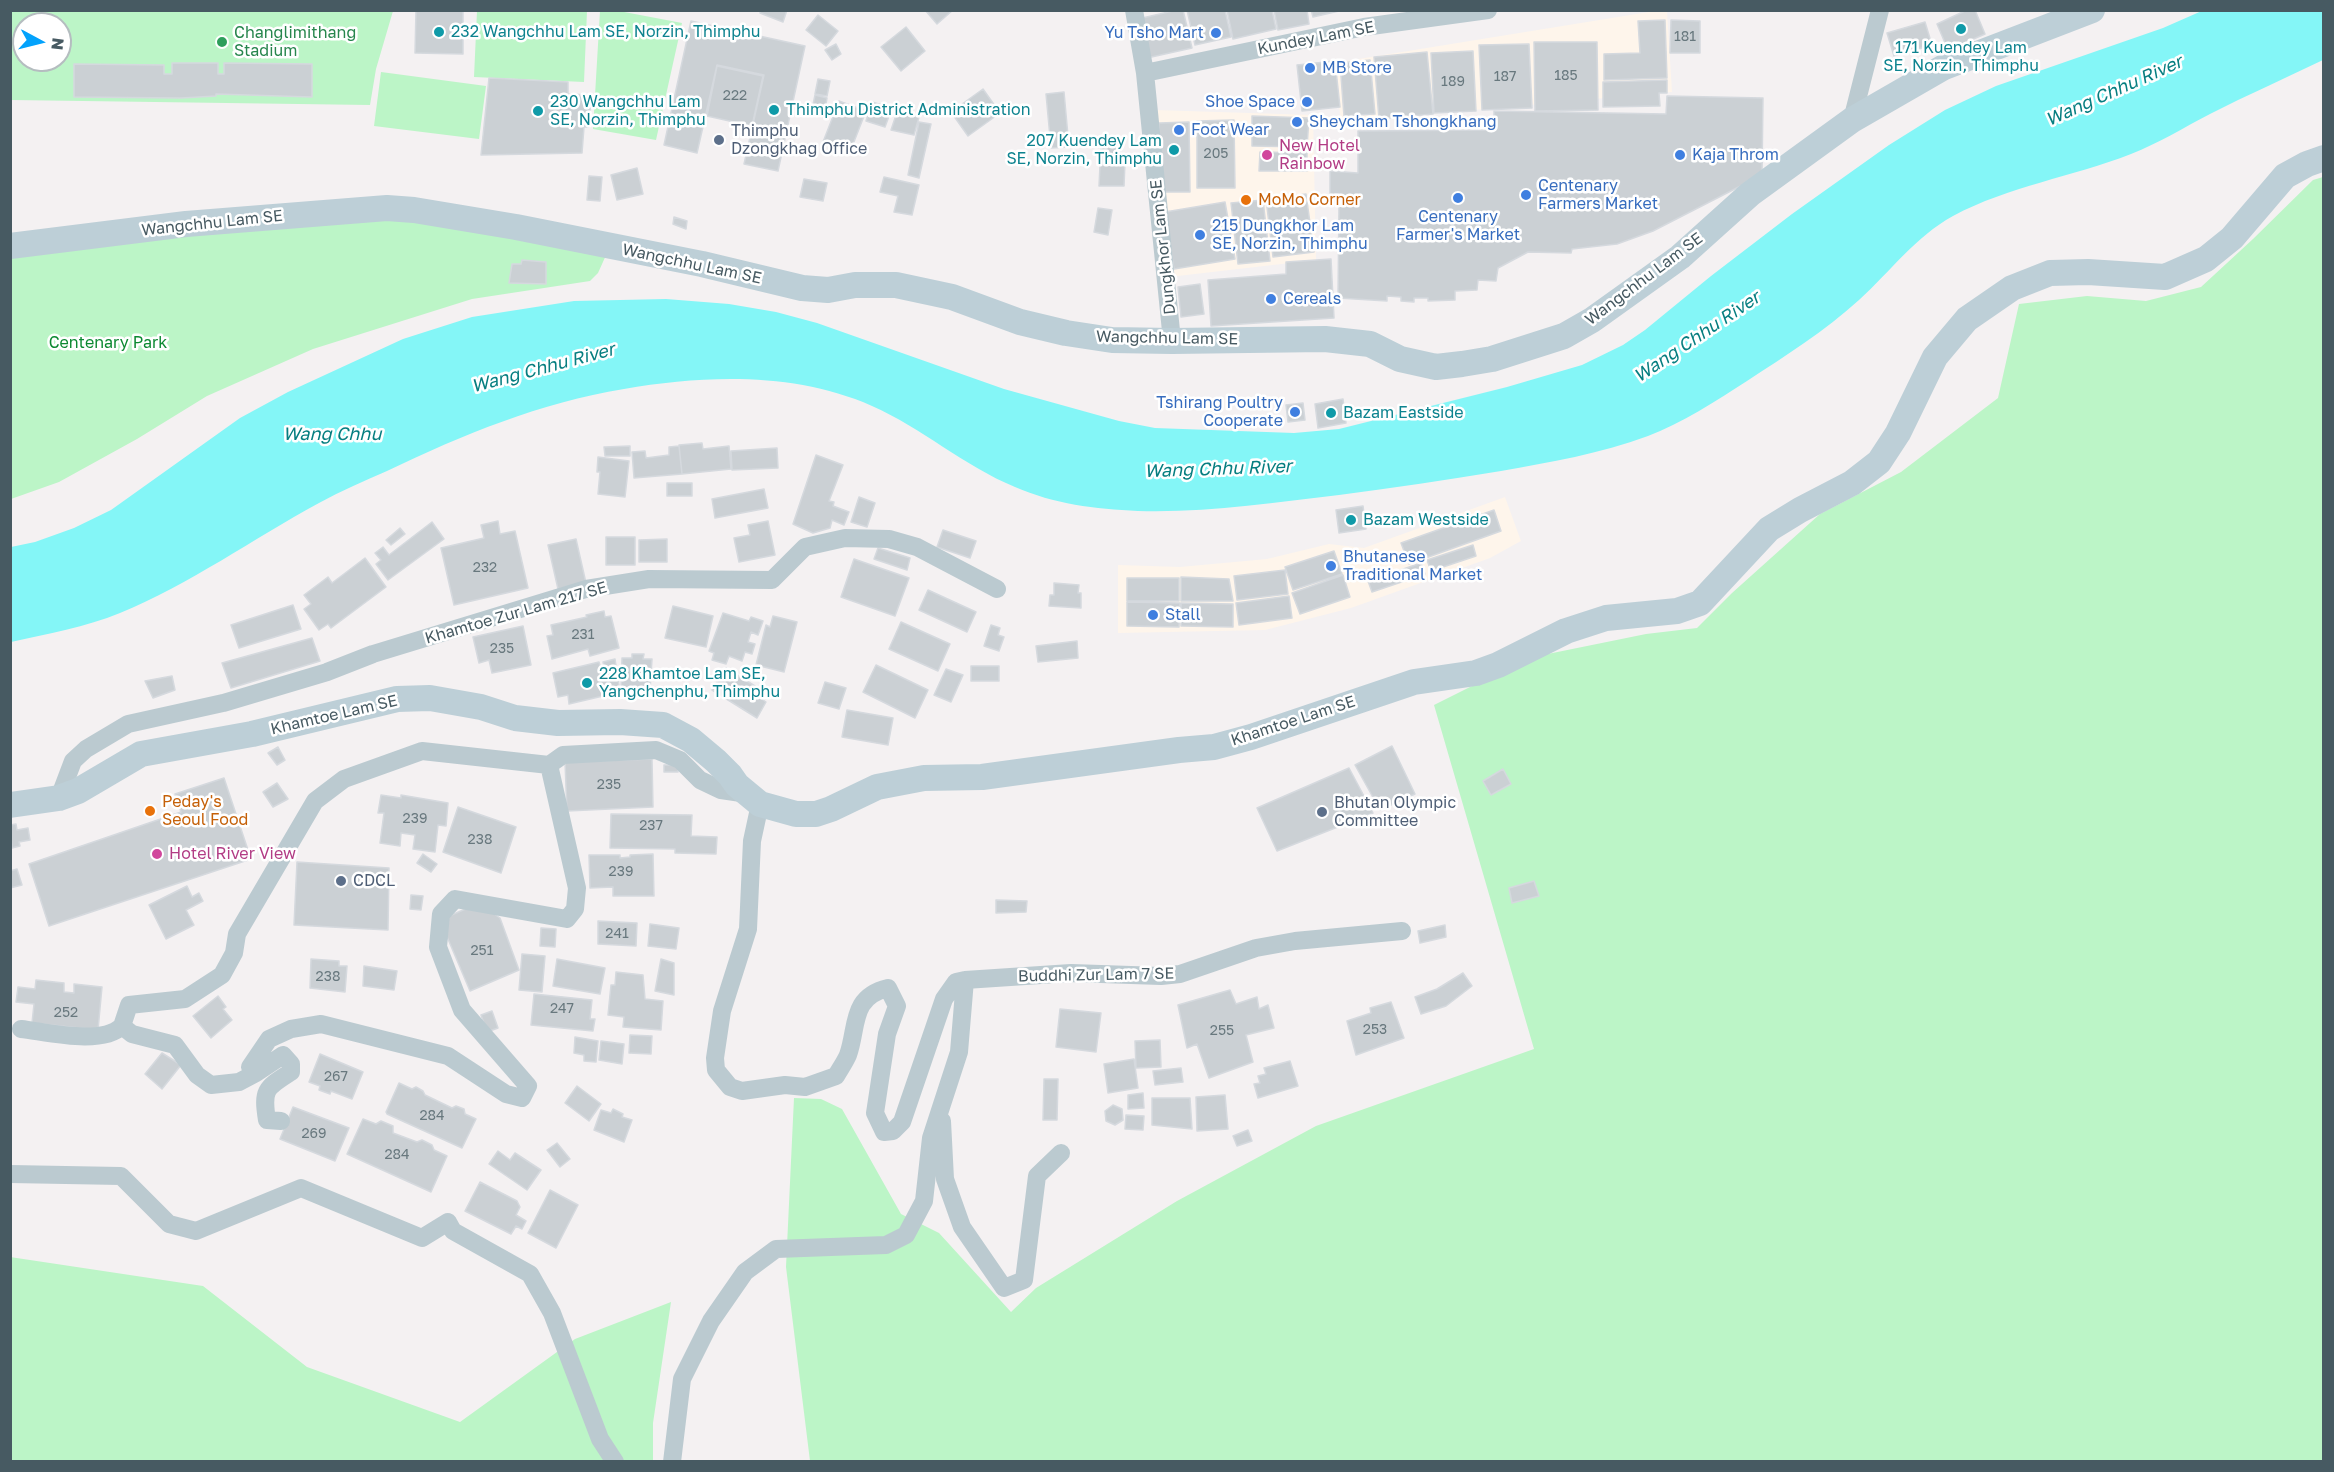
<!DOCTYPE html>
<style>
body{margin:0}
#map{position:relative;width:2334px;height:1472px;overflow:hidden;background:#f4f1f2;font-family:"Golos Text",sans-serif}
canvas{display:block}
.frame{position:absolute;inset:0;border:12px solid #475a62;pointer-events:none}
.north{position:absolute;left:12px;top:12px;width:60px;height:60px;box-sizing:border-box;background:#fff;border:2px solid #b5bdc0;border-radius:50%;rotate:97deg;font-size:16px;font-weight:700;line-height:24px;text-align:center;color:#475a62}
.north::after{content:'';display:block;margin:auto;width:21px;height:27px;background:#03a2fc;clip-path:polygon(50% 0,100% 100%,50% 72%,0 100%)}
</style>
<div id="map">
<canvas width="2334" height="1472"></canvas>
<div class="frame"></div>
<div class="north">N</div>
</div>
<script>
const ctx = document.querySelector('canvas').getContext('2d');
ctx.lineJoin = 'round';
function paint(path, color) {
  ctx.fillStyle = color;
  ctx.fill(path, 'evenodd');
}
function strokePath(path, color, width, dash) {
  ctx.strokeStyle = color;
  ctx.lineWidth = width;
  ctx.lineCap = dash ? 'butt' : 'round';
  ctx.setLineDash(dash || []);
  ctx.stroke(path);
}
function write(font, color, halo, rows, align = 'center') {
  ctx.font = font + ' "Golos Text",sans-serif';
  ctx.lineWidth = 5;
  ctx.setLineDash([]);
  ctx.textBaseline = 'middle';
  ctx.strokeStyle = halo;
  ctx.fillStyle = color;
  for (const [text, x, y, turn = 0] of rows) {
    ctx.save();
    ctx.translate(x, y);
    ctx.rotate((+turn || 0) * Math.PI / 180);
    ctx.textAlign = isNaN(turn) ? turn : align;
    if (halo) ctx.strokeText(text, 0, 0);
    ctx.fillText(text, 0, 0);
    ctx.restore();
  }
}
paint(new Path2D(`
 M1655 11H1667L1672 92 1341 122 1334 63Z
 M1155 110 1313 115 1316 260 1169 277Z
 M1505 497 1521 541 1490 558 1351 608 1265 630 1118 633V565L1180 567 1267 559 1329 544 1364 548Z`), '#fef5eb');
paint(new Path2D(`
 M10 11H393L376 69 370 105 11 100ZM24 24H60V60H24Z
 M477 11H587L584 82 474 77Z
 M600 11H619L682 23 656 140 593 129Z
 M381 72 486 86 479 139 374 126Z
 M2323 177V1461H810L786 1267 794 1098 821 1099 842 1109 901 1214 939 1233 1011 1312 1036 1288 1177 1201 1316 1126 1534 1049 1434 705 1528 658 1646 634 1697 628 1732 593 1820 514 1901 472 1998 398 2019 304 2087 296 2146 301 2201 287 2253 239 2313 180Z
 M372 217 461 227 607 253 598 273 590 281 472 299 313 349 207 396 137 439 59 482 11 499 10 258 225 230Z
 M10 1257 203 1286 307 1367 460 1422 575 1339 671 1302 653 1423V1461H11Z`), '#bcf5c7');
paint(new Path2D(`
 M2204 10 2323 11V60C2286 78 2247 95 2210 114 2183 128 2159 143 2131 154 2072 177 2009 186 1953 216 1915 237 1891 271 1859 300 1825 331 1785 356 1747 381 1716 401 1682 423 1648 436 1600 454 1550 462 1501 471 1447 480 1393 488 1339 495 1272 503 1205 513 1138 511 1095 509 1054 504 1015 487 964 466 922 428 872 406 795 372 706 375 624 389 540 403 464 434 387 471 364 481 341 491 319 503 253 539 190 584 120 613 86 627 47 634 11 642V547L35 542 74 528 111 510 240 418 288 392 403 339 472 317 574 301 666 299 729 304 776 312 817 323 1004 389 1119 421 1155 428 1294 433 1339 429 1507 387 1582 365 1623 345 1645 330 1711 276 1792 214 1889 145 1945 110 1996 86 2163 28Z`), '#84f6f7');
const building = new Path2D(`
 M416 10H463V54L415 53Z
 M761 10H787L783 22 760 13Z
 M925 10H953L937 24Z
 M1177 10H1183L1192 48 1147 58 1138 19Z
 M1187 10H1225L1231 37 1195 45Z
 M1227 10H1272L1276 29 1233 39Z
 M1274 10H1307L1309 24 1278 30Z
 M1311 10H1339V11L1313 17Z
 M1967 10H1975L1985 34 1948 50 1937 24Z
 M818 15 838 31 826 46 806 30Z
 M1665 20 1667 78 1604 80V54L1640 53 1638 21Z
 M1671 20 1700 21V53H1670Z
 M691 21 805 46 778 171 744 164 764 75 717 65 697 153 664 145Z
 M1925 22 1932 45 1894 56 1887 33Z
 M906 27 925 51 901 71 881 47Z
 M1534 42H1597L1598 110 1535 111Z
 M836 44 841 54 832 60 825 50Z
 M1529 44 1532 108 1482 110 1479 45Z
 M1473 51 1476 111 1434 113 1431 53Z
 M1427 52 1433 114 1379 119 1374 57Z
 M1370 60 1375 114 1344 116 1340 63Z
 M1335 61 1340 107 1302 111 1297 65Z
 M172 63H218V74H224V63L312 64V97L216 94V96L181 98 74 97V64L164 65V74H172Z
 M717 66 763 76 752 126 707 116Z
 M489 78 568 82V94L591 95 589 127H584L582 153 481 155Z
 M818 79 830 81 827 96 815 94Z
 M1667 80V93H1659L1660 106 1603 107V82Z
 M983 89 1000 113 968 136 951 112Z
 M1064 92 1069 147 1051 148 1046 94Z
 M815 95 827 98 824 117 811 114Z
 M1667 96 1763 98 1762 175 1653 231 1617 244 1572 249 1571 253 1528 252 1498 268 1496 281 1478 280 1477 290 1455 291V300L1428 301V298H1414V302L1401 301V297L1387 296V301L1338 298 1339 203H1330V171L1358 173V131L1494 130V111L1666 114Z
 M839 101 866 111 850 152 823 142Z
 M872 102 892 108 885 127 866 121Z
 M897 112 919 117 914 135 891 130Z
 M1252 116 1309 118 1307 147 1252 146Z
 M1234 120 1235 188H1197V121Z
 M919 122 931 124 919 178 908 175Z
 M1189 122 1190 192H1162L1159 123Z
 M1101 145H1118L1117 162H1125L1124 186H1099Z
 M1260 152 1307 153V171H1259Z
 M637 168 643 194 617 200 611 175Z
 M589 176 602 177 600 201 587 200Z
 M884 177 919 185 912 215 894 212 898 196 880 192Z
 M804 179 827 183 823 201 800 197Z
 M1306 194 1314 252 1273 257 1266 199Z
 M1263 200 1270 261 1238 264 1231 203Z
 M1225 202 1235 259 1174 269 1165 212Z
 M1098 208 1112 210 1108 235 1094 232Z
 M674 217 687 221 686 229 673 224Z
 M1331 259 1334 318 1211 326 1208 280 1286 274V262Z
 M522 260 546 262V284L509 283 512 264H521Z
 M1200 284 1204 314 1181 317 1178 287Z
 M1343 399 1346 423 1318 428 1315 404Z
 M1303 403 1305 420 1288 422 1286 405Z
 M702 443 703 449 729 446 731 469 682 474 679 445Z
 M630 446V456H605L604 447Z
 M679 446 682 474 634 478 632 452 645 451 646 458 669 455V447Z
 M777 448 778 468 732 470 731 451Z
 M816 455 843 465 829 501 834 502 833 506 849 512 844 525 832 520 830 528 813 533 793 524Z
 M598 457 629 461 625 497 598 494 600 472H597Z
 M667 483H692V496H667Z
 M764 489 768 508 715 518 712 499Z
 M859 497 875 503 867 527 851 522Z
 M1363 506 1366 529 1339 533 1336 510Z
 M1494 510 1501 531 1409 564 1401 543Z
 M498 521 500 534 515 531 528 588 454 605 441 548 484 538 481 525Z
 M768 521 775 555 739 562 734 538 750 535 748 525Z
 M432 522 444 539 388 580 376 564 381 560 375 553 383 547 389 555Z
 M400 528 405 534 391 545 386 540Z
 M943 530 976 541 970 558 937 547Z
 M606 537H635V565H606Z
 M576 539 586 583 558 589 548 545Z
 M667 539V562H639V540Z
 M1473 545 1476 556 1431 571 1427 560Z
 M878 548 910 558 907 570 874 559Z
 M1334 551 1342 574 1293 590 1285 567Z
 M365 558 386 587 331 628 328 624 319 630 304 609 311 604 304 595 328 577 332 583Z
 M854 559 909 578 895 616 841 597Z
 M1421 563 1425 574 1372 592 1368 581Z
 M1285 570 1288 594 1237 600 1234 576Z
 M1343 575 1350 597 1300 614 1292 593Z
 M1181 577 1229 579 1233 601H1181Z
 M1127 578H1179V601H1127Z
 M1054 583 1079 585 1078 593H1081V608L1049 606 1050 595H1054Z
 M928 590 976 612 967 632 919 610Z
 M1289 596 1292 618 1239 625 1236 603Z
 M1127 602 1180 603 1179 627 1127 626Z
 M1181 603 1233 604V627L1181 626Z
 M293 605 301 629 239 648 231 625Z
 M673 606 713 616 706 647 665 638Z
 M604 611 605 617 611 616 619 648 590 656 588 649 552 659 547 636 553 635 551 625 587 617 586 615Z
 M723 613 749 621 751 617 763 621 758 635 751 632 748 642 755 644 752 654 745 652 742 661 729 656 726 664 712 660 714 653 709 651Z
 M773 616 797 622 784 672 756 665 766 625 770 627Z
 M901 622 950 644 938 671 889 649Z
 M991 625 1000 628 998 635 1004 637 999 651 984 646Z
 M523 626 531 665 492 673 489 660 479 663 473 637Z
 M312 638 320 661 231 688 222 663Z
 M1077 641 1078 658 1038 662 1036 646Z
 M632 654H644L643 659H652L650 691 621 690 622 658H632Z
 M615 659 620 692 569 704 568 695 558 697 553 673 599 662 602 673 605 671 603 662Z
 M876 665 928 690 915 718 863 692Z
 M971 666H999V681H971Z
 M726 668 763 691 759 697 766 702 757 718 712 690Z
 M946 669 963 675 951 702 934 695Z
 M172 676 175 690 153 698 145 681Z
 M825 682 846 688 839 709 818 703Z
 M847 710 893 718 888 745 842 737Z
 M1392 746 1415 794 1380 810 1355 765Z
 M278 747 285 760 277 765 268 753Z
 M652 759 653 807 567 811 565 762Z
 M664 765H678V772H664Z
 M1349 768 1373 813 1277 851 1257 808Z
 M1503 769 1511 784 1491 795 1483 781Z
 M224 778 251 859 49 926 29 864 181 812 175 794Z
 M277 783 288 799 273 807 263 792Z
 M381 795 401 798V795L448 803 446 826 438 825 435 852 413 849 415 835 401 833 400 846 380 843 384 813H378Z
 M458 807 516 827 501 873 443 852Z
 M611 814 692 815 691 836 717 837 716 854 675 853V849L610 848Z
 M16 824 17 830 28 828 30 840 19 842 20 846 12 848 10 825Z
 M423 854 437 864 431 872 417 863Z
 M653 854 654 896H613V887L590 888 589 855H620V858L630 857V855Z
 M297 862 389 868 388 930 294 925Z
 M17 869 22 885 10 888V871Z
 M1534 881 1539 896 1512 903 1509 888Z
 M187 886 192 897 199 893 203 901 186 910 194 925 166 939 149 905Z
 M411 895 423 896 421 910 410 909Z
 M996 900 1027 901 1026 912 996 913Z
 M470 907 487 909 500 918 519 970 470 991 445 932 447 917Z
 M598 921 637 923 636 946 598 944Z
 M650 924 679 928 676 949 648 946Z
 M1445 925 1446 937 1420 943 1418 931Z
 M541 928 556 929 555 947 540 946Z
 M522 954 545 956 542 992 519 990Z
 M311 959 339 961V966H347L345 992 310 988Z
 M557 959 605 968 600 994 553 986Z
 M661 959 674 963V995L655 991Z
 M364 966 397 971 394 990 363 986Z
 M616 972 643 975 645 999 663 1001 661 1030 623 1027 624 1017 608 1015 611 985H615Z
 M1463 973 1472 986 1446 1006 1421 1014 1415 997 1437 989Z
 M36 980 64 983V992L74 993V984L102 987 98 1030 32 1023 34 1004 16 1002 18 987 35 989Z
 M1230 990 1236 1004 1257 997 1259 1009 1268 1005 1274 1028 1246 1035 1253 1062 1209 1078 1197 1044 1187 1048 1178 1005Z
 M534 994 592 1000 590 1019H595L593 1031 531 1025Z
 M218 996 226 1007 223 1009 232 1020 211 1038 193 1016Z
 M1391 1002 1404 1038 1356 1055 1347 1021 1371 1013 1370 1008Z
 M1060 1009 1101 1013 1096 1052 1056 1047Z
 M492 1011 498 1028 487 1032 481 1015Z
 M630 1035 652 1036 651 1054 629 1053Z
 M575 1037 598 1041 596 1062 584 1061V1055L574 1053Z
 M1160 1040 1161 1067 1136 1068 1135 1041Z
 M601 1041 624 1044 622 1064 599 1060Z
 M162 1053 181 1065 162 1089 145 1074Z
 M320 1054 363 1072 352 1099 331 1091 330 1094 319 1090 320 1086 309 1082Z
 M1134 1059 1138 1088 1108 1093 1104 1064Z
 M1290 1061 1298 1086 1258 1098 1254 1084 1260 1083 1258 1076 1266 1074 1264 1068Z
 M1181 1068 1183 1082 1155 1085 1153 1071Z
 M1044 1079H1058L1057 1120H1043Z
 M399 1083 412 1089 416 1087 423 1091 425 1095 452 1108 456 1106 464 1109 465 1114 476 1119 462 1148 387 1114 386 1112Z
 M577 1086 601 1104 589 1121 565 1103Z
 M1143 1093 1144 1108 1128 1109V1095Z
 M1225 1095 1228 1129 1197 1131 1196 1097Z
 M1152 1098H1190L1192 1129 1152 1125Z
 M1113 1105 1122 1109 1123 1120 1115 1125 1106 1121 1105 1111Z
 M293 1107 349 1128 335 1161 280 1139Z
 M613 1109 623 1114 622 1117 632 1120 624 1142 594 1130 601 1110 611 1113Z
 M1126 1115 1144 1116 1143 1130 1125 1129Z
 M363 1119 376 1124 381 1121 393 1126V1133L417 1142 422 1140 432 1145 434 1150 447 1156 431 1192 347 1154Z
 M1248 1130 1252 1141 1237 1146 1233 1136Z
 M557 1143 570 1159 560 1167 547 1150Z
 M498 1151 510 1160 515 1153 541 1170 527 1190 489 1164Z
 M480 1182 517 1201 520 1207 516 1215 526 1221 522 1229 516 1226 511 1234 465 1211Z
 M550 1190 578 1205 556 1248 528 1233Z`);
paint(building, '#cbd0d4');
strokePath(building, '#d5d9de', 1.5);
strokePath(new Path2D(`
 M1134 10 1145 73 1172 341
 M1145 73 1364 27 1488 10
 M1852 120 1880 10
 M549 765 563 755 656 750 680 760 700 780 721 790 748 794
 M59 798 73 761 86 749 128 724 223 703 327 672 373 654 586 589 649 579 772 580 805 547 845 538 889 539 917 547 997 589
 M965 980 1071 973 1161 976 1180 974 1256 948 1295 941 1402 931
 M21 1029C47 1032 102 1046 122 1026
 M256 1073 239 1082 211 1085 197 1075 175 1045 132 1034 122 1026 129 1005 185 999 222 975 234 953 237 934 315 801 344 779 422 751 549 765
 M281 1121 267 1120C262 1089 266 1088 291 1072V1064L283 1055 256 1073 250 1067 269 1039 291 1029 321 1024 448 1056 506 1094 522 1098 528 1086 462 1010 438 947 441 914 455 899 567 919 575 909 577 888 549 765
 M942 1121 945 1179 962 1227 1004 1288 1024 1280 1037 1176 1061 1153
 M10 1174 121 1176 169 1224 196 1231 301 1188 422 1238 448 1222 453 1231 530 1274 552 1313 600 1439 615 1462
 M672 1462 682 1379 711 1321 745 1272 776 1249 886 1245 906 1235 924 1201 931 1138 959 1052 965 980 956 982 944 999 902 1122 893 1131 884 1132 875 1113 887 1034 897 1006 888 988C850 997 858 1027 848 1055 845 1062 840 1069 836 1076L805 1087 785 1085 742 1091 730 1087 716 1070 715 1058 722 1011 748 929 752 841 760 804`), '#bbcad0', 18);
strokePath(new Path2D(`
 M10 246 186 224 387 208 414 210 516 227 702 264 802 288 828 290 855 285H896L952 297 1020 322 1066 333 1112 340 1172 341 1325 339 1370 344 1400 359 1436 367 1462 364 1492 359 1564 336 1592 320 1680 257 1750 194 1852 120 1944 67 2092 10
 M10 805 59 798 78 791 141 754 252 734 397 699 430 698 481 707 515 718 558 723 620 722 663 725 691 740 716 761 730 775 737 785 760 804 796 814H816L831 809 877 787 924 778 982 777 1179 750 1214 747 1251 737 1414 682 1476 673 1498 665 1566 631 1606 618 1677 611 1700 603 1769 529 1800 510 1852 483 1879 462 1898 433 1935 357 1967 319 2012 288 2050 273 2088 272 2165 277 2206 259 2232 238 2285 176 2307 164 2324 158`), '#bdcfd7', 26);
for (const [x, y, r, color] of [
 [1961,29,6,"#0f9aa8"],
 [439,32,6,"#0f9aa8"],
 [1216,33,6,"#3f7fe0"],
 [222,42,6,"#2e9e5b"],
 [1310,68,6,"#3f7fe0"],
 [1307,102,6,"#3f7fe0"],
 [774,110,6,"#0f9aa8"],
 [538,111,6,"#0f9aa8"],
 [1297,122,6,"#3f7fe0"],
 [1179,130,6,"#3f7fe0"],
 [719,140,6,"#5c6f8a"],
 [1174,150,6,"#0f9aa8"],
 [1267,155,6,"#d1479c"],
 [1680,155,6,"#3f7fe0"],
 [1526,195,6,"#3f7fe0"],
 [1458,198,6,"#3f7fe0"],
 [1246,200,6,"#e8710a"],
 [1200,235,6,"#3f7fe0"],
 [1271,299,6,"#3f7fe0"],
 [1295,412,6,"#3f7fe0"],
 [1331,413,6,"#0f9aa8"],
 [1351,520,6,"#0f9aa8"],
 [1331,566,6,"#3f7fe0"],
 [1153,615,6,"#3f7fe0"],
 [587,683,6,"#0f9aa8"],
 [150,811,6,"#e8710a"],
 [1322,812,6,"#5c6f8a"],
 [157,854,6,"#d1479c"],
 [341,881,6,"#5c6f8a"]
]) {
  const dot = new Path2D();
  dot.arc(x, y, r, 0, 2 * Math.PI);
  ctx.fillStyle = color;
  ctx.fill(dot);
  strokePath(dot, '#fff', 2);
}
write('14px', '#68787e', null, [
 ["181",1685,37],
 ["185",1566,76],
 ["187",1505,77],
 ["189",1453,82],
 ["222",735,96],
 ["205",1216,154],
 ["232",485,568],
 ["231",583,635],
 ["235",502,649],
 ["235",609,785],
 ["239",415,819],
 ["237",651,826],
 ["238",480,840],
 ["239",621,872],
 ["241",617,934],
 ["251",482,951],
 ["238",328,977],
 ["247",562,1009],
 ["252",66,1013],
 ["253",1375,1030],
 ["255",1222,1031],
 ["267",336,1077],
 ["284",432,1116],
 ["269",314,1134],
 ["284",397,1155]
]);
write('16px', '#0d838f', '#fff', [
 ["232 Wangchhu Lam SE, Norzin, Thimphu",451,32],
 ["171 Kuendey Lam",1961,48,"center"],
 ["SE, Norzin, Thimphu",1961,66,"center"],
 ["230 Wangchhu Lam",550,102],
 ["SE, Norzin, Thimphu",550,120],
 ["Thimphu District Administration",786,110],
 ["207 Kuendey Lam",1162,141,"right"],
 ["SE, Norzin, Thimphu",1162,159,"right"],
 ["Bazam Eastside",1343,413],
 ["Bazam Westside",1363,520],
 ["228 Khamtoe Lam SE,",599,674],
 ["Yangchenphu, Thimphu",599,692]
], 'left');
write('16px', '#27864d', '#fff', [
 ["Changlimithang",234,33],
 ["Stadium",234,51]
], 'left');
write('16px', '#366cbe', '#fff', [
 ["Yu Tsho Mart",1204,33,"right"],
 ["MB Store",1322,68],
 ["Shoe Space",1295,102,"right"],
 ["Sheycham Tshongkhang",1309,122],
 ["Foot Wear",1191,130],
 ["Kaja Throm",1692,155],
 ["Centenary",1538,186],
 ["Farmers Market",1538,204],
 ["Centenary",1458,217,"center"],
 ["Farmer's Market",1458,235,"center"],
 ["215 Dungkhor Lam",1212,226],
 ["SE, Norzin, Thimphu",1212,244],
 ["Cereals",1283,299],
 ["Tshirang Poultry",1283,403,"right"],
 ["Cooperate",1283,421,"right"],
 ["Bhutanese",1343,557],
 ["Traditional Market",1343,575],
 ["Stall",1165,615]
], 'left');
write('16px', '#475a62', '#fff', [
 ["Kundey Lam SE",1316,38,-11],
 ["Wangchhu Lam SE",212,223,-6],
 ["Dungkhor Lam SE",1163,247,-96],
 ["Wangchhu Lam SE",692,264,12],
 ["Wangchhu Lam SE",1644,279,-37],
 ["Wangchhu Lam SE",1167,338,1],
 ["Khamtoe Zur Lam 217 SE",516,613,-16],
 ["Khamtoe Lam SE",334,715,-13],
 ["Khamtoe Lam SE",1293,721,-18],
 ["Buddhi Zur Lam 7 SE",1096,975,-1]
]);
write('16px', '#4e5e75', '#fff', [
 ["Thimphu",731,131],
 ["Dzongkhag Office",731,149],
 ["Bhutan Olympic",1334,803],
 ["Committee",1334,821],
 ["CDCL",353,881]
], 'left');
write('16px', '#b23c85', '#fff', [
 ["New Hotel",1279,146],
 ["Rainbow",1279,164],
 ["Hotel River View",169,854]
], 'left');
write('16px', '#c56008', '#fff', [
 ["MoMo Corner",1258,200],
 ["Peday's",162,802],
 ["Seoul Food",162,820]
], 'left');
write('16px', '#0c8931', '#fff', [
 ["Centenary Park",108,343]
]);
write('italic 18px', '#067e80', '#fff', [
 ["Wang Chhu River",2114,91,-24],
 ["Wang Chhu River",1697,337,-34],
 ["Wang Chhu River",543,368,-15],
 ["Wang Chhu",332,434],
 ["Wang Chhu River",1218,469,-2]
]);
</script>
